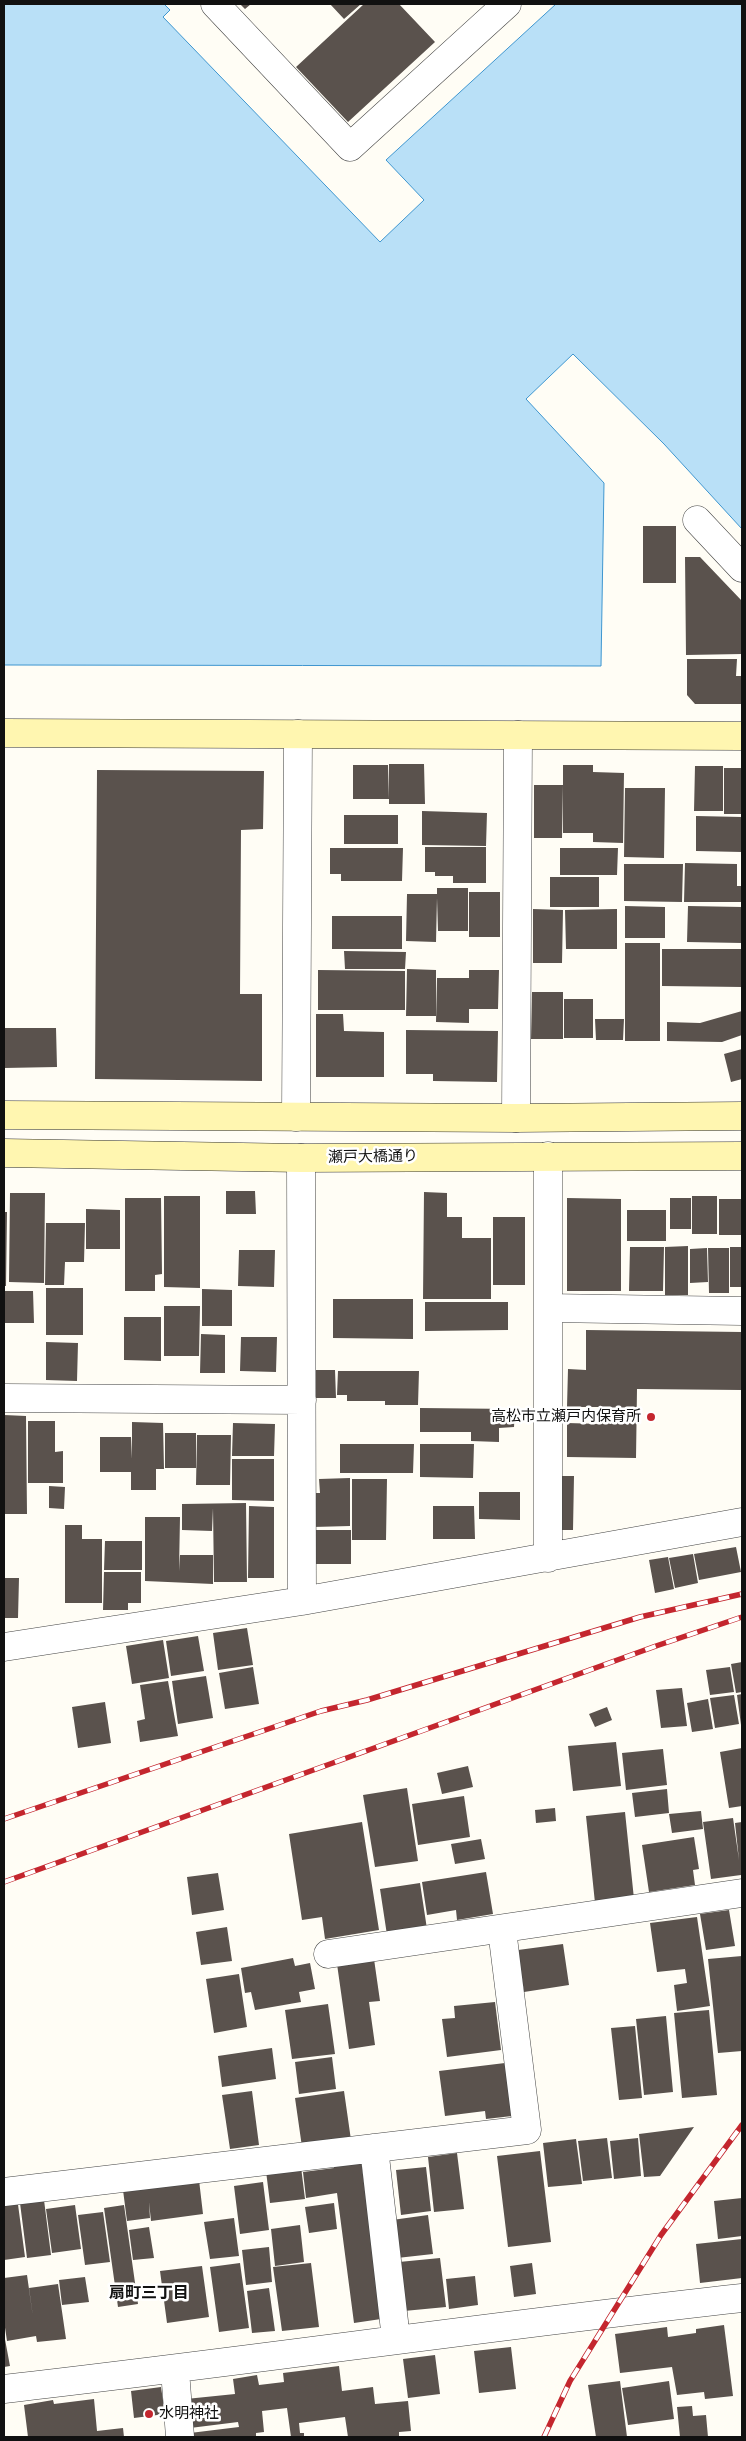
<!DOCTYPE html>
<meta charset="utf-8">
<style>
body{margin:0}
#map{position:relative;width:746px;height:2441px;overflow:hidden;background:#fffdf5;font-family:"PT Serif",serif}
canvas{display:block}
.frame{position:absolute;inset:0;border:5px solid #111;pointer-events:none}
</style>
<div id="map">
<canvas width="746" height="2441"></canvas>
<div class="frame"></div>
</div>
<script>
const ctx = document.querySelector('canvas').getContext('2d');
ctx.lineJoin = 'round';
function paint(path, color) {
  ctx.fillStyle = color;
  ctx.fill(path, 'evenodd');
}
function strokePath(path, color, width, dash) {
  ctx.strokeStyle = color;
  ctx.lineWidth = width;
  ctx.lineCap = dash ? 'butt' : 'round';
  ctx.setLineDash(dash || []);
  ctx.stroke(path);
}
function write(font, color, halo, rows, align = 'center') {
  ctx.font = font + ' "PT Serif","Noto Sans JP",serif';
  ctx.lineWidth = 5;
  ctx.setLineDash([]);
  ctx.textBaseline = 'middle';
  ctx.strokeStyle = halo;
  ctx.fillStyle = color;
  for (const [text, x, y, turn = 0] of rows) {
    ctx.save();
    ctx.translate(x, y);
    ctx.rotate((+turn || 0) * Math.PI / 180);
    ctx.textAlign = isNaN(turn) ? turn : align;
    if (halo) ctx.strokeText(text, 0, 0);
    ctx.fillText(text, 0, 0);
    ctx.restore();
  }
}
const water = new Path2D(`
 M4 4H164L170 10 163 17 380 242 424 200 386 160 556 4H742V529L664 444 573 354 526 399 604 483 601 666 4 665Z`);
paint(water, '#b9e0f7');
strokePath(water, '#3f96cf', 1);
paint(new Path2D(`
 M240 4H251L245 9Z
 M330 4H361L344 19Z
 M364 4H399L435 42 348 122 296 67Z
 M643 526H676V583H643Z
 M685 557H700L742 601V654L686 655Z
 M687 659H737L736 676H742V704H695L687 695Z
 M389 764H424L425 804H389Z
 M353 765H388L389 799H353Z
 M563 765H593V772L624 773 623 843 593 842V833H563Z
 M695 766H723V811H694Z
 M724 768H742V814H724Z
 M97 770 264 771 263 829 241 830 240 994H262V1081L95 1079Z
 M534 785H563L562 838H534Z
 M625 788H665L664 858 624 857Z
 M422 811 487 813 486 846 422 845Z
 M344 815H398V844H344Z
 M696 816 742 817V852L696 851Z
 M425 847H486V883H453V876H435V872H425Z
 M330 848H403L402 881H341V874H330Z
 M560 848H618L617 875H560Z
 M685 863 737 864V886H742V902H684Z
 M624 864H683L682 902 624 901Z
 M550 877H599V907H550Z
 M437 888H468V931H438L437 898 436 942 406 941 407 894H437Z
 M469 892H500V937H469Z
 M625 906 665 907V938H625Z
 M688 906 742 907V943L687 942Z
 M533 909 563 910 562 963H533Z
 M617 909V949H566L565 910Z
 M332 916H402V949H332Z
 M625 943H660V1041H625Z
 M662 949H742V987L662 986Z
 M344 951 406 952 405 969H345Z
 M407 969 436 970V1016H406Z
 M318 970 405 971V1010H318Z
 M469 970H499L498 1009H469V1023L436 1022 437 978H469Z
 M532 992H563V1039H531Z
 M564 999H593V1038H564Z
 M742 1011V1035L722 1042 667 1041V1022L700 1023Z
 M316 1014H343L344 1031 384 1032V1077H316Z
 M595 1019H624L623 1040H596Z
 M4 1028H56L57 1067 4 1068Z
 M406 1030 498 1031 497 1082 433 1081V1074H406Z
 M742 1049V1079L731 1082 724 1054Z
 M226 1191H255L256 1214H226Z
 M424 1192 447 1193V1217H462V1238H491V1299H423Z
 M10 1193H45L44 1283 9 1282Z
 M164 1196H200V1288L164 1287Z
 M692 1196H717V1234H692Z
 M125 1198H161L162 1274 155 1275V1291H125Z
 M567 1198 621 1199V1291H567Z
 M670 1198H691V1229H670Z
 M719 1199H742V1235H719Z
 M86 1209 120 1210V1249H86Z
 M627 1210H666V1241H627Z
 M4 1212H7L6 1286H4Z
 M493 1217H525V1285H493Z
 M46 1223H85L84 1262H65L64 1285H45Z
 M688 1246V1295H665V1247Z
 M630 1247H664L663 1291H629Z
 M730 1247H742V1287H730Z
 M707 1248 708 1282 690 1283V1249Z
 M708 1248H729V1293H709Z
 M239 1250H275L274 1287 238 1286Z
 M46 1288H83V1335H46Z
 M202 1289 232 1290V1326H202Z
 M4 1291H33L34 1323H4Z
 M333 1299H413V1339L333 1338Z
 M425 1302H508V1330L425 1331Z
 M164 1306H200L199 1356H164Z
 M124 1317H161V1361L124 1360Z
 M586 1330 742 1332V1390L637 1389 636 1458 567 1457V1423L602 1424V1407H567L568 1369 586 1370Z
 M201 1334 225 1335V1373H200Z
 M241 1337H277L276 1372 240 1371Z
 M46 1342 78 1343 77 1381 46 1380Z
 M316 1370H335L336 1398H316Z
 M338 1371H419L418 1405H385V1401H347V1395H337Z
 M420 1408 515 1409 514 1427 499 1428V1442L471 1441V1432H420Z
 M4 1415 26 1416 27 1514H4Z
 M28 1421H55V1452L63 1451V1483H28Z
 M132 1422 163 1423 164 1469H156V1490H131V1472H100V1437H131L132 1459Z
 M233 1423 275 1424 274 1456H232Z
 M165 1433H196V1468H165Z
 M197 1435H231L230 1485H196Z
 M340 1444H414L413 1473H340Z
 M420 1444H474L473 1478 420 1477Z
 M232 1459H274V1501L232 1500Z
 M560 1476H574L573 1530H559Z
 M350 1478V1526L313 1527V1493H320L319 1479Z
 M352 1479H387L386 1540H352Z
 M49 1486 65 1487 64 1509 49 1508Z
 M479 1492H520V1520L479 1519Z
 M246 1503 247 1582H214L213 1508 212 1531 182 1530V1504Z
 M249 1506 274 1507V1578H248Z
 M433 1506H474L475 1539H433Z
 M145 1517H180L179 1571 180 1555H213V1584L145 1581Z
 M65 1525H82V1539H102V1603H65Z
 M314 1530H351V1564H314Z
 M105 1541H142V1570H104Z
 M736 1547 741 1572 699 1580 694 1554Z
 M693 1554 698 1583 675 1588 669 1558Z
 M668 1557 674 1589 655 1593 649 1560Z
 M104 1572H141V1603H128V1610H103Z
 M4 1578H19L18 1618H4Z
 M247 1628 253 1665 218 1670 213 1633Z
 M198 1636 204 1671 171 1676 166 1641Z
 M163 1640 169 1678 132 1684 126 1646Z
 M742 1662V1692L736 1693 731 1664Z
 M253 1667 259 1704 225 1709 219 1673Z
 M730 1667 734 1692 710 1695 706 1670Z
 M206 1676 213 1718 178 1724 172 1681Z
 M168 1681 178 1736 140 1742 137 1721 145 1719 140 1685Z
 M682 1688 687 1726 661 1728 656 1690Z
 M742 1694V1725H741L737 1695Z
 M734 1695 739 1724 715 1728 710 1698Z
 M708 1699 713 1729 692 1732 687 1703Z
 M105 1702 111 1743 78 1748 72 1707Z
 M607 1707 612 1720 595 1727 589 1714Z
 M616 1742 621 1786 573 1791 568 1746Z
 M742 1748V1806L729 1808 720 1752Z
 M663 1749 667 1785 626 1790 622 1753Z
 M468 1766 473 1787 442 1794 437 1773Z
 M407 1788 418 1861 375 1867 363 1795Z
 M667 1789 669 1813 635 1817 632 1793Z
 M464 1796 470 1837 418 1845 412 1804Z
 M555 1808 556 1821 536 1823 535 1810Z
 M701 1811 703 1829 672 1833 669 1814Z
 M625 1812 634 1899 595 1903 586 1816Z
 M733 1818 739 1860 735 1823 742 1822 741 1875 711 1879 703 1822Z
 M362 1822 379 1930 325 1939 322 1917 302 1920 289 1834Z
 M694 1837 699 1869 693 1870 695 1885 649 1892 642 1845Z
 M481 1839 485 1859 455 1864 451 1844Z
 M486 1872 493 1914 457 1920 456 1910 427 1915 422 1882Z
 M218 1873 224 1910 192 1915 187 1877Z
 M420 1883 427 1929 387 1935 380 1889Z
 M729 1910 735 1946 706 1950 700 1914Z
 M697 1917 710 2006 677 2011 674 1985 687 1983 685 1969 657 1972 650 1923Z
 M227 1927 232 1961 201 1965 196 1932Z
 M563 1944 569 1985 524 1992 518 1950Z
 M742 1956V2051L718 2053 708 1959Z
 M293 1958 295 1966 310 1963 315 1989 299 1992 301 2002 255 2010 251 1992 245 1993 241 1968Z
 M374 1959 380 2001 369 2002 375 2045 349 2049 337 1964Z
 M239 1974 247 2027 214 2033 206 1979Z
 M495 2002 501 2050 447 2057 442 2019 455 2018 454 2006Z
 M328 2004 335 2054 292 2059 285 2010Z
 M709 2010 717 2095 682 2098 674 2013Z
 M666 2016 673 2092 644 2095 636 2019Z
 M635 2026 642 2098 619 2100 611 2028Z
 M272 2048 276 2079 222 2087 218 2056Z
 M332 2057 336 2089 299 2094 295 2062Z
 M505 2063 512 2116 486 2119 485 2111 445 2116 439 2071Z
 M252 2091 259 2145 230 2149 222 2095Z
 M344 2091 351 2140 302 2147 295 2098Z
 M694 2127 660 2176 644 2177 639 2134Z
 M607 2138 612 2178 583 2181 578 2141Z
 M638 2138 641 2176 614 2179 610 2141Z
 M576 2139 582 2184 548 2187 543 2143Z
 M540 2151 551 2242 508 2247 497 2156Z
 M457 2153 464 2209 434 2212 428 2157Z
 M361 2159 381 2319 354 2323 337 2193 306 2198 303 2172 334 2168 333 2163Z
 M301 2167 305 2199 270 2203 266 2171Z
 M426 2167 431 2211 401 2215 396 2170Z
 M199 2180 203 2214 151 2221 149 2202 150 2218 127 2221 123 2190Z
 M263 2182 269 2230 240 2234 234 2186Z
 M17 2197 25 2257 4 2260V2199Z
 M742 2198V2236L718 2239 714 2201Z
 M44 2200 51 2255 27 2258 20 2203Z
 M334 2203 337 2229 309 2233 305 2207Z
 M75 2205 81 2249 52 2253 46 2209Z
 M124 2205 138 2304 118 2307 104 2208Z
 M103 2212 110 2262 85 2265 78 2215Z
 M428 2215 433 2254 397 2258 392 2220Z
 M234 2218 239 2256 210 2259 204 2222Z
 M300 2225 304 2262 275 2266 271 2229Z
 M149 2227 154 2258 133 2260 129 2230Z
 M742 2239V2278L700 2283 696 2244Z
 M269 2247 272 2282 246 2285 242 2250Z
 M440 2258 446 2307 404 2311 399 2262Z
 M240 2263 249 2328 219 2332 210 2267Z
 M311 2263 319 2327 282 2331 273 2267Z
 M532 2263 536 2294 514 2297 510 2266Z
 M202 2266 209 2317 167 2323 160 2271Z
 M27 2275 33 2317 29 2288 58 2284 66 2339 37 2342 36 2336 7 2341 4 2321V2278Z
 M475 2276 478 2305 449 2309 446 2279Z
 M85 2277 89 2302 62 2305 59 2280Z
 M269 2288 275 2331 252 2333 247 2291Z
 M724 2325 733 2396 705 2399 704 2392 677 2395 672 2367 620 2373 615 2334 667 2327 668 2337 696 2333V2329Z
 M4 2334 10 2366 4 2367Z
 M511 2347 516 2389 479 2393 474 2351Z
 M435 2355 440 2394 408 2398 403 2359Z
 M339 2366 342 2391 373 2387 375 2404 408 2401 411 2431 399 2432V2437H348L345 2417 299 2423 300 2433H304V2437H291L287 2408 262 2411 264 2432 256 2433V2437H191L190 2433 239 2427 238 2422 190 2428 186 2399 235 2394 233 2379 257 2375 259 2385 284 2382 283 2373Z
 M620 2381 627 2437H596L588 2385Z
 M669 2381 674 2419 628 2425 622 2388Z
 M161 2387 165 2414 134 2418 131 2391Z
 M94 2399 97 2431 123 2428 124 2437H28L24 2405 53 2400 54 2404Z
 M692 2406 693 2416 706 2415 708 2437H680L677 2407Z`), '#5a524d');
const street = new Path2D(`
 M215 4 350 147 507 4
 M697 520 742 568
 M296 1117 298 734
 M516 1118 518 735
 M301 1158 302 1601
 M548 1308 742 1311
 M4 1398 302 1400
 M548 1558V1156
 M4 1647 302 1601 742 1522
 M328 1954 742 1893
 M374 2148 396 2339
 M4 2192 527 2130 502 1930
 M175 2370 180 2437
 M4 2389C250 2361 496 2325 742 2298`);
const secondary = new Path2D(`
 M4 733 742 736
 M4 1115 516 1118 742 1116
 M4 1153 301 1158 742 1156`);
strokePath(street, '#444', 29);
strokePath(secondary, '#333', 29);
strokePath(street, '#fff', 28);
strokePath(secondary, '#fff6b0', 28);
const rail = new Path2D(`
 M4 1819 321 1711 367 1700 640 1617 742 1594
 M4 1882 656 1646 742 1617
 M544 2437 570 2381 661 2235 742 2125`);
strokePath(rail, '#c4262e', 5.5);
strokePath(rail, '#fff', 4, [11]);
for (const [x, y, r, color] of [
 [651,1417,5,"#c4262e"],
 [149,2414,5,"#c4262e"]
]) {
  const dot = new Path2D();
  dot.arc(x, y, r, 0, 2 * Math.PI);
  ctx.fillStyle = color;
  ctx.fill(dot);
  strokePath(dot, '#fff', 2);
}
write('15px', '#111', '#fff', [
 ["瀬戸大橋通り",373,1157,-1]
]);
write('15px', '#111', '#fff', [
 ["高松市立瀬戸内保育所",641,1417],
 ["水明神社",159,2414,"left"]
], 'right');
write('bold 16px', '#111', '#fff', [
 ["扇町三丁目",149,2293]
]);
</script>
